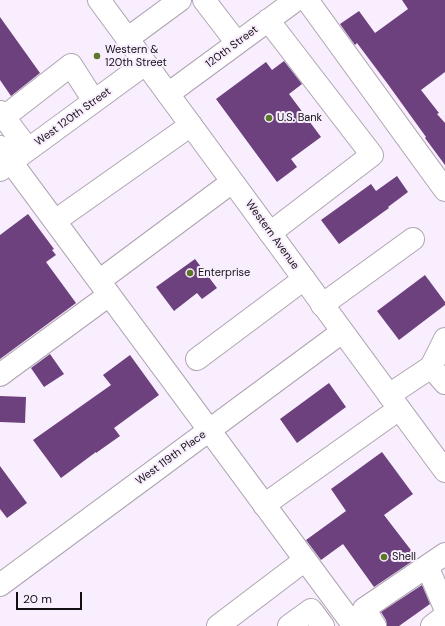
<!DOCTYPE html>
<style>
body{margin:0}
#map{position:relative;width:445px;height:626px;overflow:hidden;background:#f9eefd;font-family:"DM Sans",sans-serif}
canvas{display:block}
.scale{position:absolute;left:16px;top:592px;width:66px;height:18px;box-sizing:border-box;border:2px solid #131014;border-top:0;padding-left:5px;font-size:12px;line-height:14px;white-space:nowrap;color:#131014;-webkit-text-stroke:3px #f9eefd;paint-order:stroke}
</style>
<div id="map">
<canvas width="445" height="626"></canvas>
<div class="scale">20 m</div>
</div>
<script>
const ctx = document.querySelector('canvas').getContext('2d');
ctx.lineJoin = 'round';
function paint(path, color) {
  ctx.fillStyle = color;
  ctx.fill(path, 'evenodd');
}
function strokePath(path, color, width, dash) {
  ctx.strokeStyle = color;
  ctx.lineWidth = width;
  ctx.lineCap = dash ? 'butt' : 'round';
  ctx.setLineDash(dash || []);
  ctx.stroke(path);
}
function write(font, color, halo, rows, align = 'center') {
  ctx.font = font + ' "DM Sans",sans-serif';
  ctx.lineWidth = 4;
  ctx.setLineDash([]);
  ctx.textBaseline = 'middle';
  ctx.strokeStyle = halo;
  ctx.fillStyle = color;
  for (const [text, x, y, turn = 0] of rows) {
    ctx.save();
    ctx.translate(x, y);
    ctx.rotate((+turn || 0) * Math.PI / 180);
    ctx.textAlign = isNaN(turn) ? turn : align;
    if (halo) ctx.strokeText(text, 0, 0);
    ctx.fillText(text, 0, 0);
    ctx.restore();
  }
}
paint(new Path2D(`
 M402 0H445V72L421 90 439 113 437 114 445 123V165L425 138 426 137 387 83 357 43 355 45 340 24 359 11 375 33 408 9Z
 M0 17 40 73 11 96 0 80Z
 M284 61 302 84 289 94 321 137 291 159 297 167 277 182 216 99 266 62 272 70Z
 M397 176 408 192 388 207 389 208 339 244 321 220 371 184 376 191Z
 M28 214 54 249 52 250 56 255 46 262 76 303 0 359V235Z
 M195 259 217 288 202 299 197 293 174 311 156 287Z
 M425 275 445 302V305L399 340 377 311Z
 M50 354 64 374 44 387 31 368Z
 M130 355 159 395 114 428 120 436 96 453V452L61 478 33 440 111 385 103 375Z
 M329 383 346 407 297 443 280 419Z
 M0 396 26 397 25 423 0 422Z
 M382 452 413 494 384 515 417 558 374 587 343 544 321 560 306 540 346 511 331 489Z
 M0 466 27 503 7 518 0 509Z
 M422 585 430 604 399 626H387L386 620 381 612Z`), '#6d407e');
const minor = new Path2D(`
 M204 0 237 43
 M307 0 445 190
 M268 20 372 155 270 233
 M127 39 180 0
 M168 94 296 0
 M0 112 28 149
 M4 117 71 65 94 101
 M0 147 354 626
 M0 170 145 64
 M55 221 191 125
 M99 281 232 182
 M322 305 413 239
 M197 359 304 279
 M431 367 445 383
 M0 375 109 295
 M389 395 431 367 445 339
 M264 505 399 409
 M427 566 445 608
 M0 585 342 332
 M218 626 305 560
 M289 626 311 610 323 626
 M375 626 364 609 445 554
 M432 626 445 616`);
const major = new Path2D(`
 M99 0 445 471`);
strokePath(minor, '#aea4b1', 24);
strokePath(major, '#aea4b1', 24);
strokePath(minor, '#fff', 22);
strokePath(major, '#fff', 22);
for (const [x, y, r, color] of [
 [97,56,4,"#5c762a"],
 [269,118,4,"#5c762a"],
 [190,273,4,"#5c762a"],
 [384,557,4,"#5c762a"]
]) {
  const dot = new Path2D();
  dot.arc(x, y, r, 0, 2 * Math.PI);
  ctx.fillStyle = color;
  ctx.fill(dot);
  strokePath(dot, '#f9eefd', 1.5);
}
write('11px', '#131014', '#f9eefd', [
 ["120th Street",232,47,-37],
 ["West 120th Street",73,117,-36],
 ["Western Avenue",272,235,54],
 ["West 119th Place",171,458,-36]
]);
write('11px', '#131014', '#f9eefd', [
 ["Western &",105,50],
 ["120th Street",105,63],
 ["U.S. Bank",277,118],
 ["Enterprise",198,273],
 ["Shell",392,557]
], 'left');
</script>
